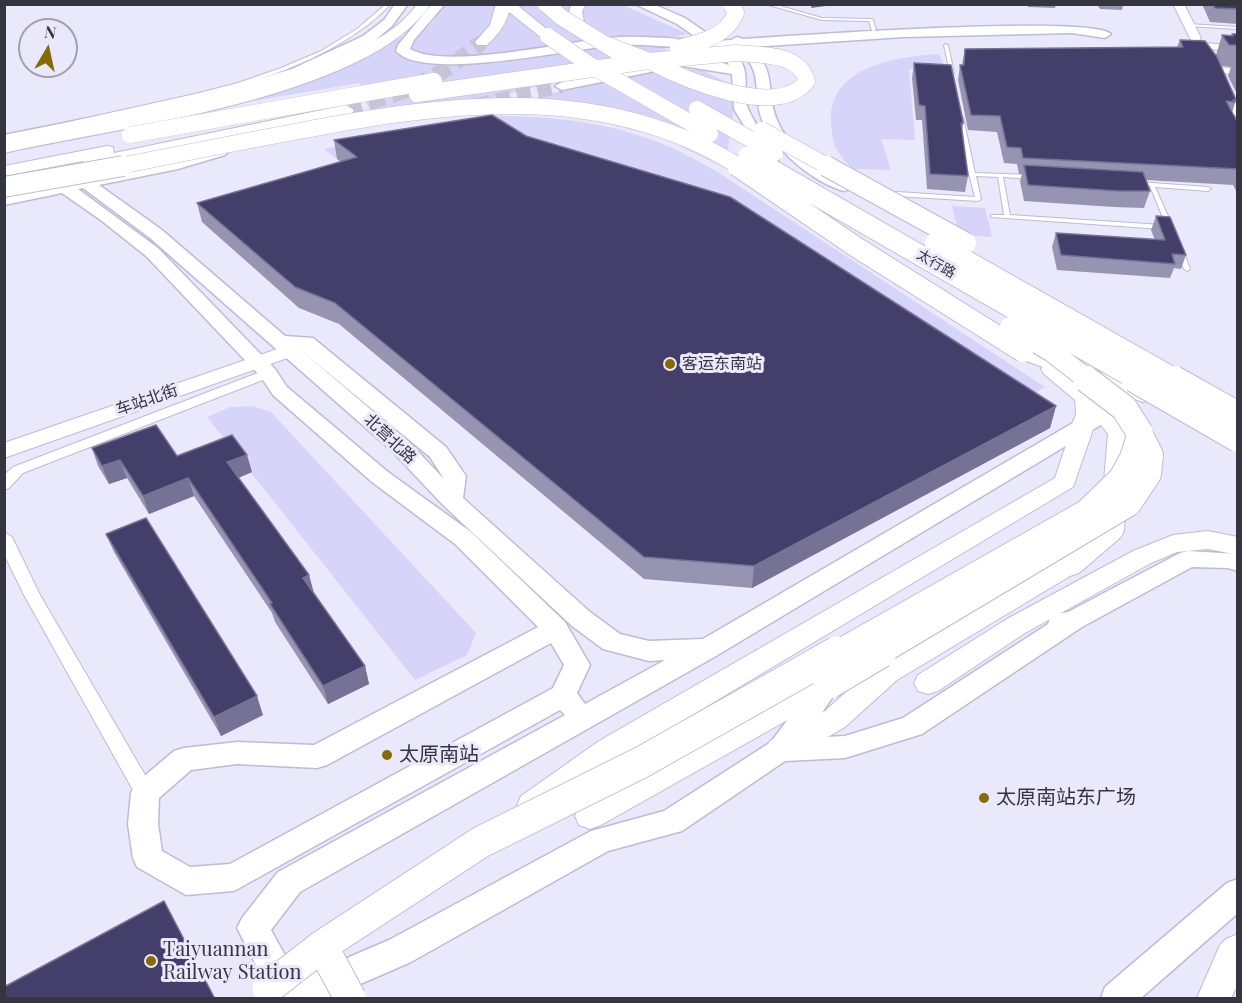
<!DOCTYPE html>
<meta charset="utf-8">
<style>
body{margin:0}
#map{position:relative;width:1242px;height:1003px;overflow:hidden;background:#eae9fb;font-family:"Playfair Display",serif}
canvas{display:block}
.frame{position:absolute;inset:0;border:6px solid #353540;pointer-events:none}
.north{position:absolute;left:18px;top:18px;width:60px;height:60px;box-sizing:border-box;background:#eae9fb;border:2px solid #a2a1b0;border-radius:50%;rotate:9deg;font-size:16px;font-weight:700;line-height:24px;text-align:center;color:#353540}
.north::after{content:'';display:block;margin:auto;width:21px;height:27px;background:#866a05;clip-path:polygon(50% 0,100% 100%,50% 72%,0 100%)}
</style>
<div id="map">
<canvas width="1242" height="1003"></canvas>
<div class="frame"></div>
<div class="north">N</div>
</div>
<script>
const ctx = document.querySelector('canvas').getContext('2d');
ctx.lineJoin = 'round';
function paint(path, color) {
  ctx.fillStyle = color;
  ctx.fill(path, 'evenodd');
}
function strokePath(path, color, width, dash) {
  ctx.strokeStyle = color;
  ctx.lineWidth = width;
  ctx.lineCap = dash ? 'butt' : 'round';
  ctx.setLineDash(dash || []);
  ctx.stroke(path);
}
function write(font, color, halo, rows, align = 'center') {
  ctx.font = font + ' "Playfair Display","Noto Sans SC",serif';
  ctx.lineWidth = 6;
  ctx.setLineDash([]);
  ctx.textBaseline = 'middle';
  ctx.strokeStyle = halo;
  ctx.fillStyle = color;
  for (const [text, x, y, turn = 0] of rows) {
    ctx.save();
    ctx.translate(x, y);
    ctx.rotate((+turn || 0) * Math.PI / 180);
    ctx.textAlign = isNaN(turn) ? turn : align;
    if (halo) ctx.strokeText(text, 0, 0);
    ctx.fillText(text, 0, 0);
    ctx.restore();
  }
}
paint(new Path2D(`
 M440 5H623L688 34 656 40 677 60 568 79 492 98 370 111 359 83 236 104 290 89 338 71 401 37 416 38 434 21Z
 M939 54 945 68 909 69 915 140 881 139 891 170 853 169C836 153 832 145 831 121 828 67 898 56 939 54Z
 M678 68 704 71 742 90 734 108 725 168 663 138 524 101 591 83Z
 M495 116C552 116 609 122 663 144 681 151 699 162 716 171L1045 387 1015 405 493 134 337 159 324 149Z
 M952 206 985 208 992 237 959 235Z
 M253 406 271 412 476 633 467 655 415 680 207 417 230 407Z`), '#d6d4f8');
strokePath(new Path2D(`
 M476 105 562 86`), '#c6c5d6', 14, [14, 7]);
strokePath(new Path2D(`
 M346 110 412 88 450 67 482 42`), '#c6c5d6', 16, [16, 8]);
const service = new Path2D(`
 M386 4H391C381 14 370 24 359 31 280 87 164 104 71 123L69 122 195 94 238 83 281 68 321 51 357 29Z
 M765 4H773L822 18 871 19 873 20 876 30 872 31 869 21 822 20Z
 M1188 24 1238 27V29L1187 26 1186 25Z
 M946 44 948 45 954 73 952 74 950 73 944 45Z
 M959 116 963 117 975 173 1031 175 1034 177 1031 179 1003 177 1010 215 1162 225 1165 227 1162 229 991 217V215H1004L998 177 976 176 981 199 978 201 897 196 886 197V195L897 192 975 197 969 174Z
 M1138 182 1208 187 1211 189 1208 191 1155 187 1172 225 1169 227 1166 225 1150 186 1136 185 1135 184Z
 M1181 251 1184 253 1190 269 1189 270 1187 271 1184 269 1178 253Z`);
const minor = new Path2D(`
 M1200 43 1238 45V51L1197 48 1196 46Z
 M1218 67 1238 69V75L1215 72V68Z
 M1223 87 1231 89 1238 103V117L1233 114 1221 89Z
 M268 369 275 373 273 376 23 473 9 488 4 490V475L13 467Z
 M4 532 12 537 40 595 152 787 155 793 152 799 145 801 138 799 24 595 4 554Z`);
const tertiary = new Path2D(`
 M1173 4H1184L1201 38 1199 40H1191Z`);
const secondary = new Path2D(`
 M395 4H408L392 26 373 42 302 75 207 103 4 144V135L204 95 292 69 363 36 384 20Z
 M432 4H445L414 40 410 49C449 71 572 39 621 37 647 36 674 39 700 40L677 24 635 4H653L685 18 718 41 731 40 737 37 743 39C791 36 1091 14 1111 34L1105 38 1072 33 904 37 751 47C778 73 765 91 777 120 789 150 822 168 850 183L852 186 850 189 844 191C814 183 773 149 762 120 751 90 766 74 737 48H728C757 69 739 87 749 111 757 128 769 143 779 159L776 162H766L734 109 732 74 676 65 670 68 562 90 555 86 562 82 670 60 675 61C687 53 714 61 729 65 722 46 697 48 681 47 661 47 641 44 621 45 577 47 425 83 396 51L398 45Z
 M220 147 225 149 228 152 225 155 178 169 99 185 162 230 285 336 313 338 446 447 466 476 463 498 590 612 620 634 649 641 703 639 1090 413 1097 412 1104 413 1107 418 1104 423 716 656 300 892 271 930 298 979 389 940 591 831 664 811 771 742 820 676 829 673 838 676 842 683 805 738 845 736 903 718 1048 624 1051 615 1068 612 1180 553 1188 551 1238 554V571L1228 568 1192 567 1082 627 922 734 845 758 785 761 682 831 608 851 411 962 328 998H273L237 928 242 918 278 872 565 715 560 710 234 891 186 895 137 867 133 858 128 824 131 793 135 784 174 751 184 748 237 742 314 745 538 627 455 544 372 482 273 395 261 377 146 256 102 221 62 193 4 205V195L176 160ZM83 188 150 238 392 451 443 505 572 626 603 649 649 661 665 660 585 704 577 693 590 665 565 622 471 532 388 472 287 387 275 369 158 248 78 189ZM297 347 430 457 444 479 408 441ZM551 643 564 665 553 688 230 864 190 867 162 851 158 824 159 798 191 770 237 764 317 768 327 765Z
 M1238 879V913L1141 998H1101L1105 987 1227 883Z`);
const primary = new Path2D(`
 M289 345 296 347 299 351 296 355 4 458V443Z
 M1084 389C1104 394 1119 418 1130 434L1124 531 1121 537 1079 573 1070 576 897 680 845 727 790 759 780 762 770 759 765 750 770 741 825 711 877 664 1072 551 1100 528 1108 434 1096 419 1073 396 1076 391Z
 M1084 417 1092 419 1095 424 1073 487 619 759 543 814 532 818 521 814 517 805 521 796 599 741 1055 478 1073 424 1076 419Z
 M1208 531 1238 537V555L1208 549 1177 552 1151 563 1025 633 938 691 928 694 918 691 914 683 918 675 1007 619 1133 551 1173 535Z
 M829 672 839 675 843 683 839 691 601 825 590 829 579 825 575 816 579 807 819 675Z
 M1238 934V984L1231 998H1197L1220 945 1226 939Z`);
const trunk = new Path2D(`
 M417 4H431C368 99 112 128 4 153V143C120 116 239 104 347 54 373 42 400 29 417 4Z
 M496 4H516L555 36 548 40 543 39 509 12C505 26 497 36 487 45H477L475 42 490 25Z
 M572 4H586L582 11 585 28 583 31H573C568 23 567 12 572 4Z
 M346 105 354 110 352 113 90 168 84 167 83 161 4 176V166L107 146 113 147 114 153Z
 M1023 345 1151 390 1155 395 1151 400 1143 402 1078 379C1096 394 1108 406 1092 429L1084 431 1076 429 1072 424 1076 414 1075 400 1044 374 1041 369 1043 367 1015 357 1012 352 1015 347Z`);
strokePath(service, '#bcbbd8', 2);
strokePath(minor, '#bcbbd8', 2);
strokePath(tertiary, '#bcbbd8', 2);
strokePath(secondary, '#bcbbd8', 3);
strokePath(primary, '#bcbbd8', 2);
strokePath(trunk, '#bcbbd8', 2);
paint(service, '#fff');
paint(minor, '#fff');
paint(tertiary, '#fff');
paint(secondary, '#fff');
paint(primary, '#fff');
paint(trunk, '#fff');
const primaryBridgeFar1 = new Path2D(`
 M835 654 1086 512 1121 478 1132 458 1140 433
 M878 654 1129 504 1149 474 1151 455 1140 433`);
const primaryBridge = new Path2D(`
 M829 683 881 652
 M322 946 350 998
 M268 988 322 946 481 842 642 762 837 652`);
const trunkBridgeFar2 = new Path2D(`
 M546 4 561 17 619 53
 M548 36 590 65 710 134
 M605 44 649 61
 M678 48C701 42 726 37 736 13L731 4
 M737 53C761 55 799 53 807 81 778 120 683 79 649 61Z
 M417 94 649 61
 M697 109 775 153
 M762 130 829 167
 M130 135 434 81
 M747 155 768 167
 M115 167C175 155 234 143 294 132 444 103 603 80 740 167`);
const trunkBridgeFar1 = new Path2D(`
 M737 166 856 247 1023 352
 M765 166 1137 380
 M826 166 966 243
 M4 187 123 166
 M935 243 1177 380
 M1010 327 1052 352 1088 380`);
const trunkBridge = new Path2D(`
 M1086 379 1124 408 1140 433
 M1134 379 1238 439
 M1174 379 1238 415`);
strokePath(primaryBridgeFar1, '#bcbbd8', 26, []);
strokePath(primaryBridge, '#bcbbd8', 33, []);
strokePath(trunkBridgeFar2, '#bcbbd8', 17, []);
strokePath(trunkBridgeFar1, '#bcbbd8', 22, []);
strokePath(trunkBridge, '#bcbbd8', 28, []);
strokePath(primaryBridgeFar1, '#fff', 24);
strokePath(primaryBridge, '#fff', 31);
strokePath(trunkBridgeFar2, '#fff', 16);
strokePath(trunkBridgeFar1, '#fff', 20);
strokePath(trunkBridge, '#fff', 26);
paint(new Path2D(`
 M1027 4H1056L1055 8 1028 7Z
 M1064 4H1123L1122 10 1100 9 1098 6Z
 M1202 4H1238V24L1210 22Z
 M1232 34H1238V96L1228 76 1231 67 1222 66 1219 62 1236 100 1232 113 1238 123V195L1233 185 1146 180 1150 191 1144 208 1113 207 1024 201 1020 181 1022 174H1019L1017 164 1004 163 997 132 968 130 958 80 960 65H962L965 49 1177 47 1180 40 1216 55 1222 35 1232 36Z
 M914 63 963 124 962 132 968 176 965 192 927 189 922 120H916L912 78Z
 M526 136 1056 406 1050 428 752 588 644 579 339 324 299 308 202 222 197 203 341 162 337 159 334 140Z
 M1156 216 1186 255 1181 269 1174 268 1170 278 1057 270 1052 247 1056 233 1155 240 1151 230Z
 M92 448 177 456 252 472 239 478 309 575 313 592 365 666 369 684 328 704 275 622 272 613 194 496 149 514 127 478 109 484 98 466Z
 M106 534 263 715 221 736 114 552Z`), '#9794b2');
paint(new Path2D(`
 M812 4H841L811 8Z
 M1056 406 1050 428 752 588 754 566Z
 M247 455 252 472 232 480 227 462Z
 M120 460 127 478 109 484 102 466Z
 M188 478 194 496 149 514 143 496Z
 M309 575 314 593 303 578Z
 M365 666 369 684 328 704 323 686Z
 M257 696 263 715 221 736 214 717Z`), '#767296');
const building = new Path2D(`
 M1213 4H1238V9L1215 8Z
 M1232 34H1238V45H1229L1222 35 1233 36Z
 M1180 40 1205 41 1217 57 1236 100H1233L1235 102 1226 101 1238 123V169L1023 158 1021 148 1007 147 1000 116 971 115 960 65H964L965 49 1183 47Z
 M914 63 951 65 963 121V124L961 123 968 176 930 174 925 106 919 105Z
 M492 115 526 136 730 197 1056 406 754 566 644 557 335 303 295 287 197 203 357 157 334 140Z
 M1024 165 1143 172 1150 191H1118L1028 185Z
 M1156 216 1170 217 1186 255 1172 254 1175 264 1061 255 1056 233 1165 240Z
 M156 425 177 456 232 435 247 455 227 462 309 575 303 578 365 666 323 686 270 604 272 603 188 478 143 496 120 460 102 466 92 448Z
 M146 518 257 696 214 717 106 534Z
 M164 901 215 999H4V987Z`);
paint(building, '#443f6a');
strokePath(building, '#767296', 1.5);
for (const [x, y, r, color] of [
 [670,364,6,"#866a05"],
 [387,755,6,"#866a05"],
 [984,798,6,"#866a05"],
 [151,961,6,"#866a05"]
]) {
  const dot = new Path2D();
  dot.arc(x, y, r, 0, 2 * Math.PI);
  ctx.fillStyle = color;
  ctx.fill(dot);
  strokePath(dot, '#eae9fb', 2);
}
write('14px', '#353540', '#eae9fb', [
 ["太行路",936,264,30]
]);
write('16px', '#353540', '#eae9fb', [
 ["客运东南站",682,364]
], 'left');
write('16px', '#353540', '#eae9fb', [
 ["车站北街",147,400,-19],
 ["北营北路",390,439,43]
]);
write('20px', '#353540', '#eae9fb', [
 ["太原南站",399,755],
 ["太原南站东广场",996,798],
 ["Taiyuannan",163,950],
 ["Railway Station",163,973]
], 'left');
</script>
